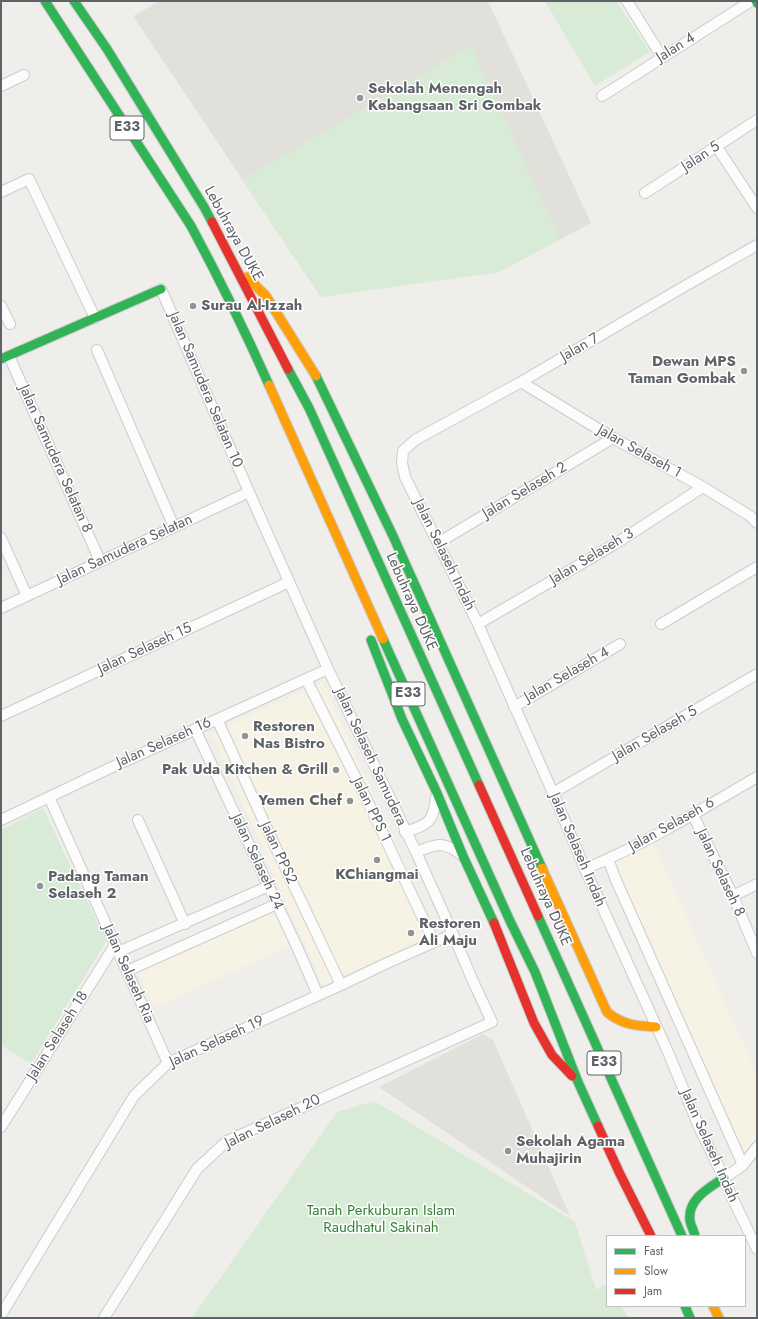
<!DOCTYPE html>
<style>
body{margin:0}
#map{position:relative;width:758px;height:1319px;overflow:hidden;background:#efeeea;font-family:Jost,sans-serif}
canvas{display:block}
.frame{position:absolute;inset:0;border:2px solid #5f6368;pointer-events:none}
.legend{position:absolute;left:606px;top:1235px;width:140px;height:72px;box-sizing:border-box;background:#fff;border:1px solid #bfc1c3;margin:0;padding:5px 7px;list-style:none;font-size:12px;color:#5f6368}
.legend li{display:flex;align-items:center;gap:8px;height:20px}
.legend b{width:20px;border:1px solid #bfc1c3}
</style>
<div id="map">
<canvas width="758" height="1319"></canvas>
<div class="frame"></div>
<ul class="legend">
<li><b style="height:5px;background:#30b455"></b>Fast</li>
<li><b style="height:5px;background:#ff9f0a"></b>Slow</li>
<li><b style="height:5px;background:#e5322d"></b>Jam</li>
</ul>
</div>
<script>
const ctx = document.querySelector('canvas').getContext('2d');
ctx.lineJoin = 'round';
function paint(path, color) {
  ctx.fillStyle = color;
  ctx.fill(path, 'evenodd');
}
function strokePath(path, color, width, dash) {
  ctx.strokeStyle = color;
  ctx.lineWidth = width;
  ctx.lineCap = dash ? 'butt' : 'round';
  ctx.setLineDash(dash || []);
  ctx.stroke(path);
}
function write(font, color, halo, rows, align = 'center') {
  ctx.font = font + ' Jost,sans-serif';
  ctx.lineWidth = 3;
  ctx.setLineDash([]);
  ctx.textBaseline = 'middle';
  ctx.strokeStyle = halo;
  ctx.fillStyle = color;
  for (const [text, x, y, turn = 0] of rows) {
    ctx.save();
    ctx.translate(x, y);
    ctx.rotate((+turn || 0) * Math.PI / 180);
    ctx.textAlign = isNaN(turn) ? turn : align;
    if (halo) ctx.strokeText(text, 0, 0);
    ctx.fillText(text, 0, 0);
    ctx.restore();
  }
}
paint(new Path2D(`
 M323 682 436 934 323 985 211 733Z
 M653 842 757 1075V1136L745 1153 614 862Z
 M275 910 292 945 154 1007 138 972Z`), '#f7f3e4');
paint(new Path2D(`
 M160 1H488L591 223 499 272 321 297 133 16Z
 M483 1034 493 1040 570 1216 379 1087Z`), '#e2e0da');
paint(new Path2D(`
 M545 1H616L650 52 595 86Z
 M471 45 560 239 499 272 321 297 242 180Z
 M43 808 106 941 31 1064 1 1045V830Z
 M374 1101 575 1222 596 1290 605 1284 607 1287V1306H621L629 1318H192L337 1112Z`), '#d8ebd6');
const street = new Path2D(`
 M627 1 662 57
 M1 86 24 75
 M602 96 751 1
 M717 147 757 208
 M1 192 29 179 95 318
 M645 193 757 120
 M757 245 685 286 521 382 415 440 403 451 402 463 405 477 478 624 553 793 585 869 668 1052 699 1127 724 1178 731 1195 757 1249
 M1 306 10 324
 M97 350 174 527
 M9 356 100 561
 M521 382 613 438 703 487 750 516 757 523
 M1 538 27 596
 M438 543 613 438
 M1 608 249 492
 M478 624 615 544 703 487
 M661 624 757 567
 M306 679 369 804 434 942
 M514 707 620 644
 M1 716 289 582
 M217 719 275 846 341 985
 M195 729 297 947 318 995
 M553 793 757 674
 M49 797 168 1063
 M693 815 733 896 757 953
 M1 820 108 769 328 669
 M138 820 185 924
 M405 832C429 824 433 823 436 797
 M416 852C436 845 441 840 460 854
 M608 859 616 880 743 1165
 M585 869C645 844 701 810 757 777
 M733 896 757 884
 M118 952 269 886
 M127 971 277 904
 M1 1127 115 945
 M724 1178 743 1165 757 1147
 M1 1315 134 1096 168 1063 341 985 387 963 453 934
 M104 1318 197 1169 227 1141 492 1022 472 979 453 934 416 852 328 669 249 492 161 289`);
const fast = new Path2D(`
 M45 1 191 226C219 278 245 331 269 385
 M74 1 107 49 204 207 212 222
 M756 1 757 3
 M1 359 161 289
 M288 369 309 408 479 785
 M316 376 393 536 542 868
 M383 639 510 921 535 972 578 1082 598 1126
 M371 640 402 719 437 793 463 856 494 923
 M538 916 682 1236
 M695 1236C694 1231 691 1226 690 1221 687 1199 709 1188 724 1178
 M685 1306 690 1318`);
const slow = new Path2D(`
 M247 277 266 296 316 376
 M269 385 383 639
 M542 868 607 1012C622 1025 637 1026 656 1027
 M713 1306 719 1318`);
const jam = new Path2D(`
 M212 222 288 369
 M479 785 538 916
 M494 923 534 1023 552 1055 572 1076
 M598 1126 620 1174 651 1236`);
strokePath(street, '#cbcccc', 12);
strokePath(fast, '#cacacb', 11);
strokePath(slow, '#cacacb', 11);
strokePath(jam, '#cacacb', 11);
strokePath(street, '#fdfcfc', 10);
strokePath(fast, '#30b455', 9);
strokePath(slow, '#ff9f0a', 9);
strokePath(jam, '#e5322d', 9);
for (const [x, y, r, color] of [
 [360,98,4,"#919496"],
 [193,306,4,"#919496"],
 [744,371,4,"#919496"],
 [245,736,4,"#919496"],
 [336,770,4,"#919496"],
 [350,801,4,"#919496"],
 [377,860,4,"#919496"],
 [40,886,4,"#919496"],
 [411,933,4,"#919496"],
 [508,1151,4,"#919496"]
]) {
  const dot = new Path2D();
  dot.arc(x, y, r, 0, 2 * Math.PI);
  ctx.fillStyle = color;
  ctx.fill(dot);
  strokePath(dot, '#fff', 1.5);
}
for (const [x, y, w] of [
 [127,128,34],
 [408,694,34],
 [604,1063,34]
]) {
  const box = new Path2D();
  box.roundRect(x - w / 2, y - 12, w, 24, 3);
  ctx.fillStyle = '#fff';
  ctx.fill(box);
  strokePath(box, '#5f6368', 1);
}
write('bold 14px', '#5f6368', null, [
 ["E33",127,128],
 ["E33",408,694],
 ["E33",604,1063]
]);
write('15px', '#5f6368', '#fff', [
 ["Jalan 4",676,48,-32],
 ["Jalan 5",701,157,-33],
 ["Lebuhraya DUKE",233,234,61],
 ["Jalan 7",580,348,-30],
 ["Jalan Samudera Selatan 10",205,390,67],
 ["Jalan Selaseh 1",639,452,29],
 ["Jalan Samudera Selatan 8",55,459,66],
 ["Jalan Selaseh 2",525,491,-31],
 ["Jalan Samudera Selatan",125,550,-25],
 ["Jalan Selaseh Indah",444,555,64],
 ["Jalan Selaseh 3",592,557,-31],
 ["Lebuhraya DUKE",411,602,66],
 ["Jalan Selaseh 15",145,649,-25],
 ["Jalan Selaseh 4",567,675,-30],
 ["Jalan Selaseh 5",655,734,-30],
 ["Jalan Selaseh 16",164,743,-24],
 ["Jalan Selaseh Samudera",370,757,65],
 ["Jalan PPS 1",371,810,64],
 ["Jalan Selaseh 6",672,825,-29],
 ["Jalan Selaseh Indah",577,850,67],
 ["Jalan PPS2",278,853,65],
 ["Jalan Selaseh 24",257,862,65],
 ["Jalan Selaseh 8",720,873,65],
 ["Lebuhraya DUKE",545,897,66],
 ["Jalan Selaseh Ria",128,974,66],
 ["Jalan Selaseh 18",58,1036,-58],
 ["Jalan Selaseh 19",217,1042,-25],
 ["Jalan Selaseh 20",273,1122,-26],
 ["Jalan Selaseh Indah",709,1146,66]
]);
write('bold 15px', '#5f6368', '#fff', [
 ["Sekolah Menengah",368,89],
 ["Kebangsaan Sri Gombak",368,106],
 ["Surau Al-Izzah",201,306],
 ["Dewan MPS",736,362,"right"],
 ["Taman Gombak",736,379,"right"],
 ["Restoren",253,727],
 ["Nas Bistro",253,744],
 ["Pak Uda Kitchen & Grill",328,770,"right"],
 ["Yemen Chef",342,801,"right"],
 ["KChiangmai",377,875,"center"],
 ["Padang Taman",48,877],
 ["Selaseh 2",48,894],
 ["Restoren",419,924],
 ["Ali Maju",419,941],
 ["Sekolah Agama",516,1142],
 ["Muhajirin",516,1159]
], 'left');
write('15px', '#348238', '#fff', [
 ["Tanah Perkuburan Islam",381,1211],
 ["Raudhatul Sakinah",381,1228]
]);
</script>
